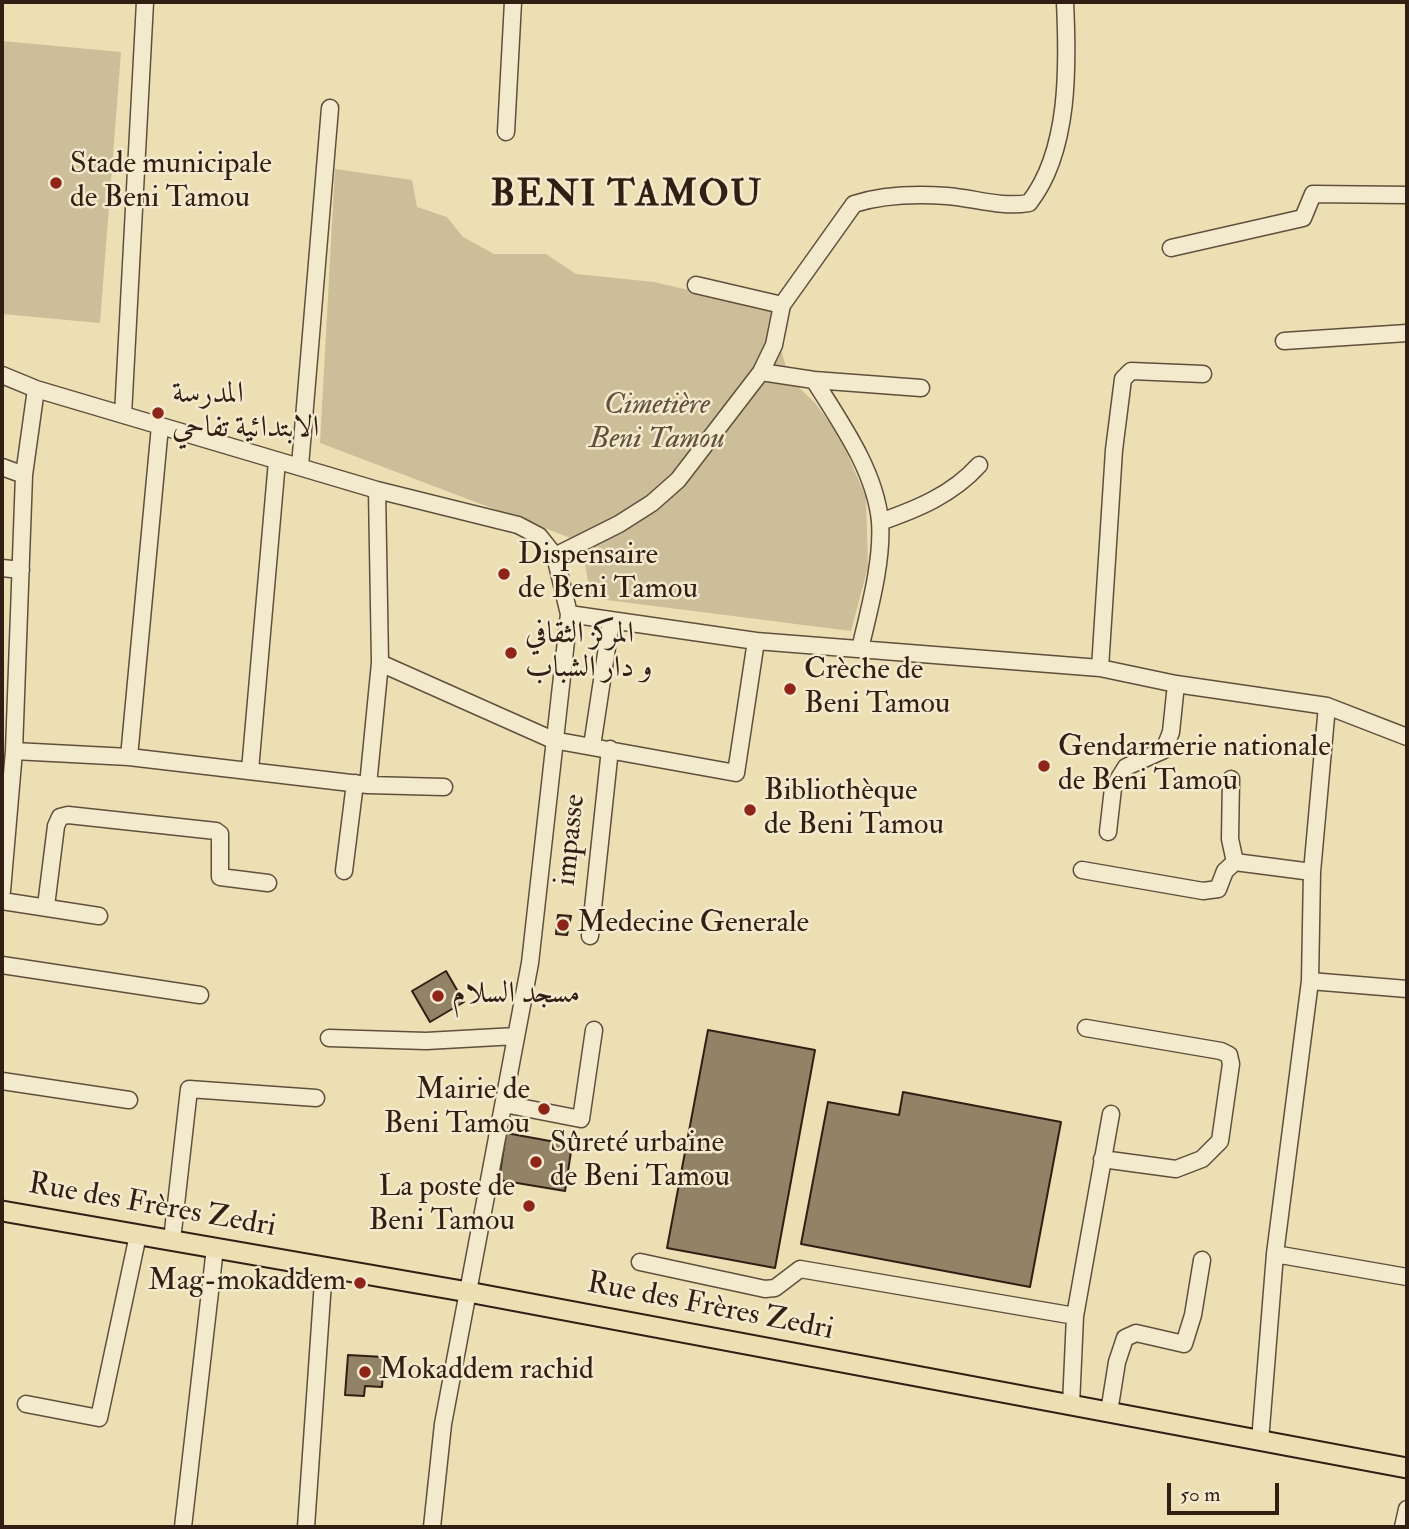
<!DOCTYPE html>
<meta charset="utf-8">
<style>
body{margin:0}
#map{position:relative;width:1409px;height:1529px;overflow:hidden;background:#ecdfb3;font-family:"IM FELL Double Pica",serif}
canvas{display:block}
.frame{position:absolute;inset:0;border:4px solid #311f14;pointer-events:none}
.scale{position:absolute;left:1167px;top:1483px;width:112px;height:32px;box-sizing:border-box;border:4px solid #311f14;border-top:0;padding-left:9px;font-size:21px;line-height:24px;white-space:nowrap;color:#311f14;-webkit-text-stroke:5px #f3eace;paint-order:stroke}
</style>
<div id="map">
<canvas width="1409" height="1529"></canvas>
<div class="frame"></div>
<div class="scale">50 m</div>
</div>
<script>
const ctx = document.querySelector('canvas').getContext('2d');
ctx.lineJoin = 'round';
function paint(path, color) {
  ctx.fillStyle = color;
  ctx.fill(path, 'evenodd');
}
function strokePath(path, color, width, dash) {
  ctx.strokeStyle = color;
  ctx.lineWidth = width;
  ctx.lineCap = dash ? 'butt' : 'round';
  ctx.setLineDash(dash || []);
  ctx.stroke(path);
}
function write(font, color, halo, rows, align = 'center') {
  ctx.font = font + ' "IM FELL Double Pica",Amiri,serif';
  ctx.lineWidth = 5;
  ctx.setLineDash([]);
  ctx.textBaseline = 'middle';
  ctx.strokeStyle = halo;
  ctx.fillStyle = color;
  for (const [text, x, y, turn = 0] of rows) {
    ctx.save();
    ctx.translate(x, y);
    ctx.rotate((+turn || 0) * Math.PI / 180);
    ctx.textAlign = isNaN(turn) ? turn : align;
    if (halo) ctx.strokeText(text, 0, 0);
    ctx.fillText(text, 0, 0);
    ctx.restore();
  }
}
paint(new Path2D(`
 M2 41 121 52 100 323 2 314Z
 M335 169 412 180 417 207 447 217 463 237 494 254H546L576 274 654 282 770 309 789 378 815 403 839 435 866 497 868 567 851 631 591 598 581 542 320 443Z`), '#ccbe98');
const building = new Path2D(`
 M558 915 571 916 567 935 556 934Z
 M446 971 464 1002 430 1022 412 991Z
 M708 1030 815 1050 775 1268 667 1248Z
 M903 1092 1061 1122 1030 1287 801 1244 828 1102 899 1115Z
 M506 1133 572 1145 565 1191 499 1180Z
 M348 1355 384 1357 382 1387 365 1386 364 1396 345 1395Z`);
paint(building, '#928367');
strokePath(building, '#311f14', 2);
const minor = new Path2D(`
 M506 132 513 2
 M1171 248 1303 218 1313 194 1407 195
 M696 285 782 305
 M1284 341 1407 333
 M761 372 814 380 921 388
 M2 375 36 389 377 490 518 525 539 536 555 556 569 614 530 963 443 1424 432 1527
 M814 380C840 422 875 470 880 521 883 561 869 610 860 649
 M123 415 145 2
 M300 466 330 108
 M2 467 24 475
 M377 490 380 663 553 740 736 773 756 641
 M880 522C917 509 952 495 979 465
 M555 556 619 524 652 503 678 480 761 372 774 345 782 305 854 204C882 195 918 194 947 196 974 198 1001 208 1029 203 1070 151 1068 65 1065 2
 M2 568 21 570
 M569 614 756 641 1100 668 1176 684 1327 706 1407 737
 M1100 668 1114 450 1123 379 1131 371 1203 374
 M592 746 611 621
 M14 751 129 757 368 785 444 787
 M129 757 160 426
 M250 770 277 461
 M1231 779 1230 839 1235 862
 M368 785 380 663
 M1108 832 1113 788 1126 767 1164 750 1171 732 1176 684
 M1082 870 1203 891 1218 889 1225 871 1235 862 1312 872
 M344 871 355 783
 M2 891 14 751 24 475 36 389
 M2 901 99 916
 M46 906 56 826 60 817 68 815 216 831 220 834V877L268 883
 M590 936 610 749
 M2 965 200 995
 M1310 981 1407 989
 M1086 1028 1221 1051 1229 1055 1231 1064 1220 1141 1202 1159 1176 1169 1102 1159
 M329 1038 426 1041 516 1036
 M2 1081 129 1100
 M504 1104 581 1119 594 1030
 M172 1240 189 1089 316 1098
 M1275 1254 1407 1277
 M640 1262 765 1289 775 1288 800 1269 1075 1316
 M26 1404 99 1418 138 1235
 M1071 1405 1075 1316 1111 1114
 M1109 1412 1117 1362 1125 1338 1136 1333 1184 1344 1193 1315 1202 1260
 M1260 1441 1275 1254 1310 981 1312 872 1327 706
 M183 1527 215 1248
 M306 1527 324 1267
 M1403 1527 1407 1509`);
const major = new Path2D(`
 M2 1211 468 1292 1407 1468`);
strokePath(minor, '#604f3c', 19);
strokePath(major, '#311f14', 23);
strokePath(minor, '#f3eace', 16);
strokePath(major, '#ecdfb3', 19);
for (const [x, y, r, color] of [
 [56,183,7,"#8f2418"],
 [158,413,7,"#8f2418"],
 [504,574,7,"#8f2418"],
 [511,653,7,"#8f2418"],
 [790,689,7,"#8f2418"],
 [1044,766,7,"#8f2418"],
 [750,810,7,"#8f2418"],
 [563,925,7,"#8f2418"],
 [438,996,7,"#8f2418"],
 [544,1109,7,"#8f2418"],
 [536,1162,7,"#8f2418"],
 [529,1206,7,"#8f2418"],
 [360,1283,7,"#8f2418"],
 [365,1372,7,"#8f2418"]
]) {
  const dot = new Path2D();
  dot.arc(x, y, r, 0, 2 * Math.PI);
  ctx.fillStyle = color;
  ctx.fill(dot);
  strokePath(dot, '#f3eace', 2.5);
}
write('30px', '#311f14', '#f3eace', [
 ["Stade municipale",70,166],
 ["de Beni Tamou",70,200],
 ["المدرسة",172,396],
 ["الابتدائية تفاحي",172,430],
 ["Dispensaire",518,557],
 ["de Beni Tamou",518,591],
 ["المركز الثقافي",525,636],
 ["و دار الشباب",525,670],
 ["Crèche de",804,672],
 ["Beni Tamou",804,706],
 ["Gendarmerie nationale",1058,749],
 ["de Beni Tamou",1058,783],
 ["Bibliothèque",764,793],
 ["de Beni Tamou",764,827],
 ["Medecine Generale",577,925],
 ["مسجد السلام",452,996],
 ["Mairie de",530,1092,"right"],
 ["Beni Tamou",530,1126,"right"],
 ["Sûreté urbaine",550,1145],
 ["de Beni Tamou",550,1179],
 ["La poste de",515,1189,"right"],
 ["Beni Tamou",515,1223,"right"],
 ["Mag-mokaddem",346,1283,"right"],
 ["Mokaddem rachid",379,1372]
], 'left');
write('italic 30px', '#604f3c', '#f3eace', [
 ["Cimetière",657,407],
 ["Beni Tamou",657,441]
]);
write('30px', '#311f14', '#f3eace', [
 ["impasse",572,840,-84],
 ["Rue des Frères Zedri",152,1207,10],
 ["Rue des Frères Zedri",710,1308,11]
]);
ctx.letterSpacing = '2px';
write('bold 37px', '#311f14', '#f3eace', [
 ["BENI TAMOU",627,197]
]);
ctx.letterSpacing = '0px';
</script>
